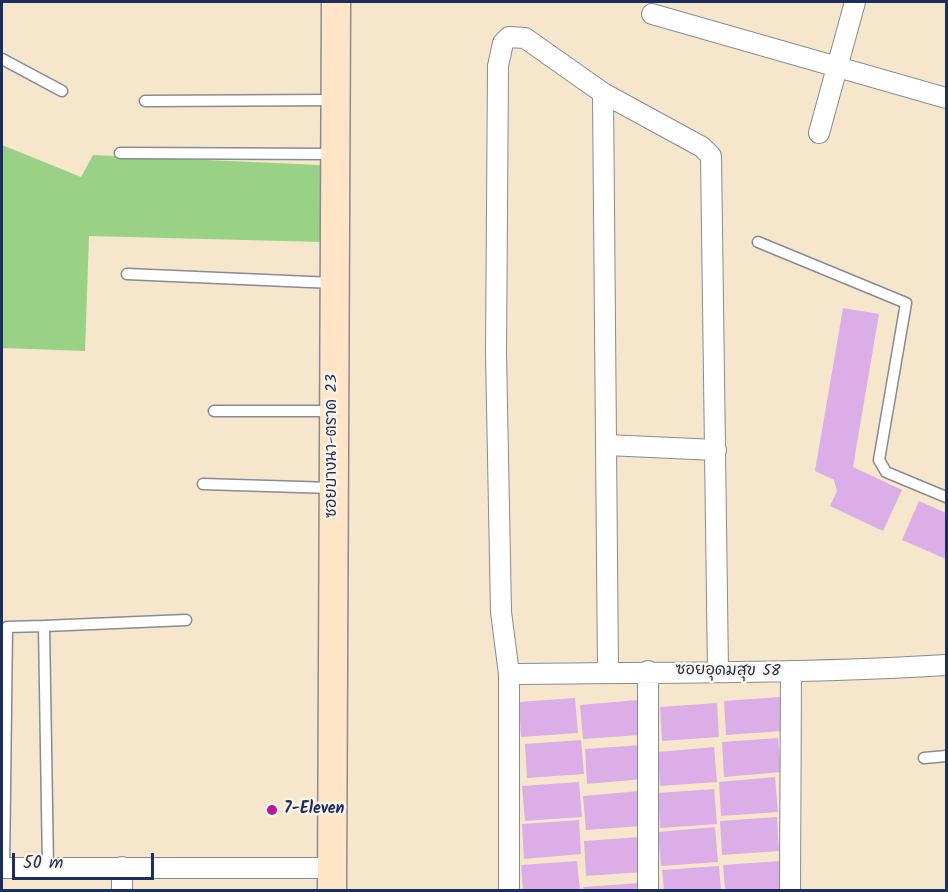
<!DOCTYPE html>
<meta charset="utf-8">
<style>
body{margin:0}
#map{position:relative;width:948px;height:892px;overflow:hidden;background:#f6e6cc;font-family:Kalam,sans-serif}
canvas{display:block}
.frame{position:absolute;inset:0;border:3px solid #1b2f5e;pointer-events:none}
.scale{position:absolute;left:12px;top:853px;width:142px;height:27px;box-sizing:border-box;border:3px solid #1b2f5e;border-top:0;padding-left:8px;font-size:18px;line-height:21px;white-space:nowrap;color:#1b2f5e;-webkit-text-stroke:4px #fcf5e5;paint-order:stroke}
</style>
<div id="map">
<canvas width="948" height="892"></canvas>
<div class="frame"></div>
<div class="scale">50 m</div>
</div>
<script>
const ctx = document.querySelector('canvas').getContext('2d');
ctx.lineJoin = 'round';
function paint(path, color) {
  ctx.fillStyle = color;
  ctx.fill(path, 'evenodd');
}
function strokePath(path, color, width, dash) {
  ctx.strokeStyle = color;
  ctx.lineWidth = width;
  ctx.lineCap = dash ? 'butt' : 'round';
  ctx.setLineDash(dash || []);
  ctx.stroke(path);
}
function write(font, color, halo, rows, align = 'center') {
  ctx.font = font + ' Kalam,"Playpen Sans Thai",sans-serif';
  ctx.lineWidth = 5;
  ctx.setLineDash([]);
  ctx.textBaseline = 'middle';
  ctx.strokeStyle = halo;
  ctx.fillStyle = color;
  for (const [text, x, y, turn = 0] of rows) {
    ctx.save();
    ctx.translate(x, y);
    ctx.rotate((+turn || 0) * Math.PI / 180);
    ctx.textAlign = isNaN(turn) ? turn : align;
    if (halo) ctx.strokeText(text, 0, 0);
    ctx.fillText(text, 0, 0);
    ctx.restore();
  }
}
paint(new Path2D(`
 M2 145 81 177 93 155 320 165 322 242 89 236 85 351 2 348Z`), '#99d285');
paint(new Path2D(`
 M843 308 879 314 853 467 902 490 883 531 830 506 837 491 834 480 815 471Z
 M919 501 946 513V559L902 540Z
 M780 697 783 731 726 735 724 701Z
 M575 698 578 733 521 737 519 702Z
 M637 700 640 735 583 739 580 705Z
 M717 703 719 737 662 741 660 707Z
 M778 738 781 772 724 777 722 742Z
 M581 740 584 774 527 778 525 744Z
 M642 745 644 779 587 784 585 749Z
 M714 747 717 782 660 786 658 752Z
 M775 777 778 812 721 816 719 782Z
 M579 782 582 817 525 821 522 786Z
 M714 789 717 824 660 828 658 793Z
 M640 791 642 826 586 830 583 796Z
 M777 817 779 851 722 855 720 821Z
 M579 820 581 854 524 859 522 824Z
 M715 827 718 862 661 866 658 832Z
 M640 837 643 872 586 876 584 841Z
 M577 861 580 890H523L521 865Z
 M780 861 782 890H725L723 865Z
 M719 866 721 890H664L662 870Z
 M640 883 641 890H584L583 887Z`), '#dcaee7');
const lane = new Path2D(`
 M2 59 62 91
 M145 101 335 100
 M120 153 335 154
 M758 242 906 303 879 460 886 472 946 497
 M127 274 333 283
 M214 411H333
 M203 484 332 488
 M44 626 186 620
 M924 758 946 756
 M4 868 7 627 44 626 48 868`);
const street = new Path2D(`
 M652 14 946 98
 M603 93 608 673
 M819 133 855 2
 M607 445 716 450
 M509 674C655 672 801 674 946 665
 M2 868H332
 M122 890V867
 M509 890V674L501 612 496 353 498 66 503 43 509 37 525 38 603 93 702 147 711 156 718 671
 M648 890V671
 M790 890 791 673`);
const secondary = new Path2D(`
 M332 890 336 2`);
strokePath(lane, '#888a95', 13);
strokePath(street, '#888a95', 22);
strokePath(secondary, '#888a95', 31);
strokePath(lane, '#fff', 10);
strokePath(street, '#fff', 20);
strokePath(secondary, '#ffe4c6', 28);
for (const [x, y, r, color] of [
 [272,810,6,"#b5179e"]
]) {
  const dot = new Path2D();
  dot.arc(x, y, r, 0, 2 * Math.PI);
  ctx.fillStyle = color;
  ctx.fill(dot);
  strokePath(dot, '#fcf5e5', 2);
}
write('16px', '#1b2f5e', '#fcf5e5', [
 ["ซอยบางนา-ตราด 23",333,446,-90],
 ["ซอยอุดมสุข 58",728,672,1]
]);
write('bold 16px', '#1b2f5e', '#fcf5e5', [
 ["7-Eleven",284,810]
], 'left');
</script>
